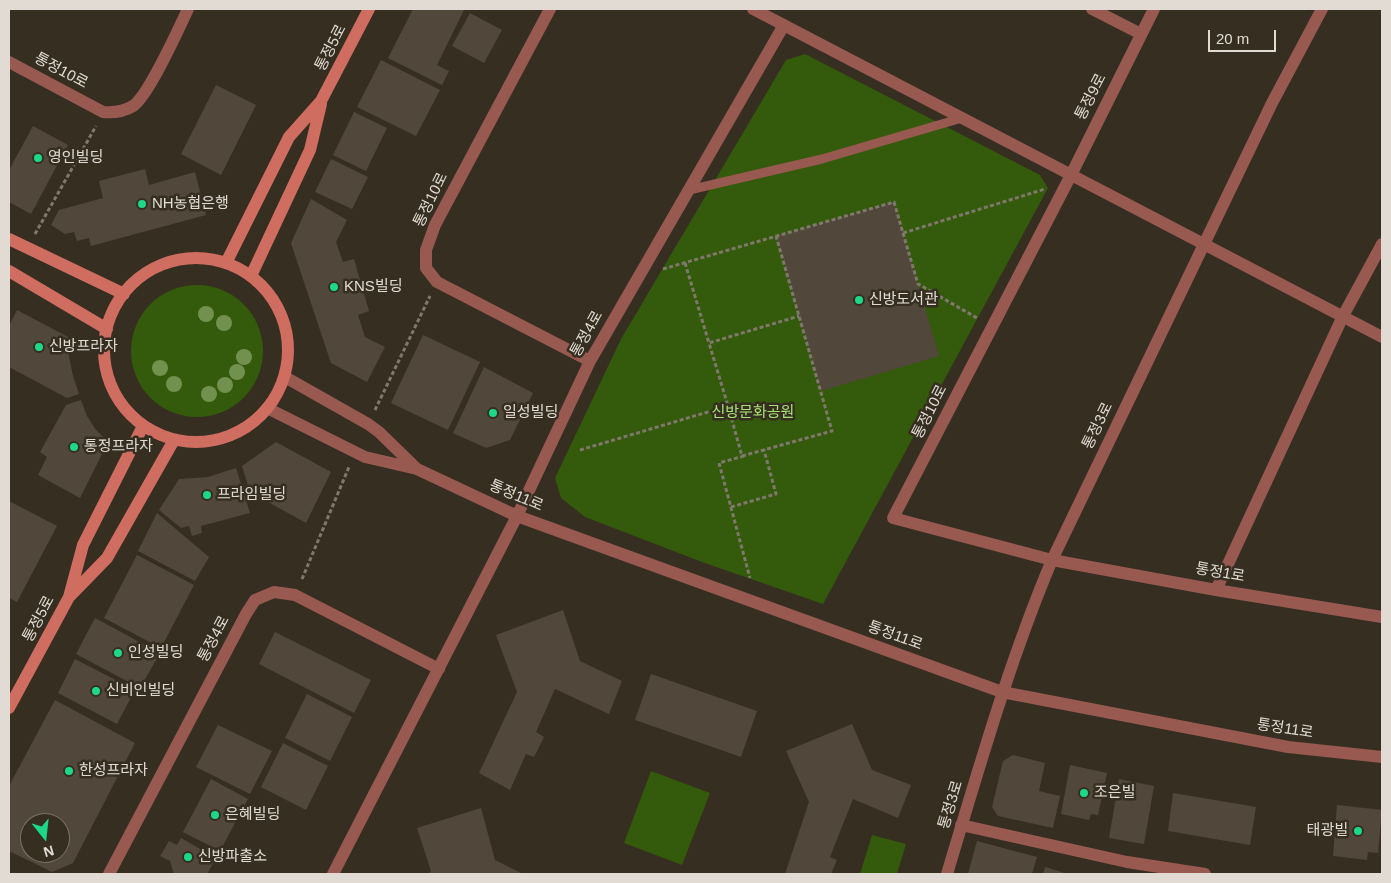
<!DOCTYPE html>
<meta charset="utf-8">
<style>
body{margin:0}
#map{position:relative;width:1391px;height:883px;overflow:hidden;background:#362e21;font-family:Arial,sans-serif}
canvas{display:block}
.frame{position:absolute;inset:0;border:10px solid #e1dbd3;pointer-events:none}
.north{position:absolute;left:20px;top:813px;width:50px;height:50px;box-sizing:border-box;background:#362e21;border:1px solid #7a7368;border-radius:50%;rotate:164deg;font-size:14px;font-weight:700;line-height:20px;text-align:center;color:#e1dbd3}
.north::after{content:'';display:block;margin:auto;width:18px;height:22px;background:#1dd888;clip-path:polygon(50% 0,100% 100%,50% 72%,0 100%)}
.scale{position:absolute;left:1208px;top:30px;width:68px;height:22px;box-sizing:border-box;border:2px solid #e1dbd3;border-top:0;padding-left:6px;font-size:15px;line-height:18px;white-space:nowrap;color:#e1dbd3;-webkit-text-stroke:4px #362e21;paint-order:stroke}
</style>
<div id="map">
<canvas width="1391" height="883"></canvas>
<div class="frame"></div>
<div class="north">N</div>
<div class="scale">20 m</div>
</div>
<script>
const ctx = document.querySelector('canvas').getContext('2d');
ctx.lineJoin = 'round';
function paint(path, color) {
  ctx.fillStyle = color;
  ctx.fill(path, 'evenodd');
}
function strokePath(path, color, width, dash) {
  ctx.strokeStyle = color;
  ctx.lineWidth = width;
  ctx.lineCap = dash ? 'butt' : 'round';
  ctx.setLineDash(dash || []);
  ctx.stroke(path);
}
function write(font, color, halo, rows, align = 'center') {
  ctx.font = font + ' Arial,"Noto Sans KR",sans-serif';
  ctx.lineWidth = 5;
  ctx.setLineDash([]);
  ctx.textBaseline = 'middle';
  ctx.strokeStyle = halo;
  ctx.fillStyle = color;
  for (const [text, x, y, turn = 0] of rows) {
    ctx.save();
    ctx.translate(x, y);
    ctx.rotate((+turn || 0) * Math.PI / 180);
    ctx.textAlign = isNaN(turn) ? turn : align;
    if (halo) ctx.strokeText(text, 0, 0);
    ctx.fillText(text, 0, 0);
    ctx.restore();
  }
}
paint(new Path2D(`
 M805 54 1040 175 1048 188 823 604 702 562 585 517 561 498 555 478 621 339 786 60Z
 M131 351a66 66 0 1 1 132 0a66 66 0 1 1-132 0Z
 M651 771 710 793 682 865 624 843Z
 M872 835 906 844 897 874H860Z`), '#345a0b');
paint(new Path2D(`
 M413 9H461L464 10 437 65 449 71 442 85 388 58Z
 M470 13 502 30 484 63 452 46Z
 M381 60 440 90 416 136 357 107Z
 M216 85 256 105 221 175 181 154Z
 M354 112 387 128 366 171 333 155Z
 M33 126 68 145 31 214 9 202V170Z
 M331 159 368 177 352 209 315 192Z
 M145 169 149 185 195 172 206 215 91 246 89 238 77 241 74 232 65 234 51 225 59 210 103 198 99 181Z
 M311 199 347 220 336 242 343 262 354 259 369 311 358 315 365 337 385 347 367 382 331 363 291 243Z
 M894 202 939 356 821 391 776 236Z
 M17 310 70 338 69 357 73 376 79 394 67 398 9 367 10 360 9 359V326Z
 M423 335 480 362 448 430 391 403Z
 M484 367 533 393 510 440 486 448 453 433Z
 M81 400 87 416 96 430 108 442 80 498 38 475 47 457 40 452 66 405Z
 M276 442 331 472 306 523 250 492 242 466Z
 M236 468 250 513 201 526 202 533 192 536 189 526 181 528 159 510 179 479 208 477Z
 M9 501 57 526 17 602 9 598Z
 M157 513 209 557 195 581 138 551Z
 M137 555 194 585 161 648 104 618Z
 M563 610 580 661 622 681 609 714 555 689 536 732 544 737 534 757 526 754 510 790 479 773 517 692 496 635Z
 M95 618 160 653 140 688 76 654Z
 M275 632 371 680 354 713 259 664Z
 M75 659 135 690 117 724 58 693Z
 M651 674 757 711 741 757 635 720Z
 M307 694 352 717 330 761 285 738Z
 M55 700 135 743 73 863 52 872 9 851V786ZM30 823H60V853H30Z
 M852 724 872 770 911 785 898 818 853 799 830 857 837 860 831 874H785L809 802 786 751Z
 M218 725 272 751 250 794 196 767Z
 M283 743 328 766 306 810 261 787Z
 M1013 755 1045 763 1039 791 1060 796 1053 828 998 816 992 807 1003 761Z
 M1070 765 1107 773 1098 815 1091 814 1089 820 1061 814Z
 M211 779 248 799 220 851 183 832Z
 M1119 779 1154 786 1144 844 1109 838Z
 M1173 793 1256 807 1250 845 1168 831Z
 M1337 805 1382 810 1378 853 1368 852 1367 860 1333 856Z
 M481 808 495 860 523 874H429L431 871 417 828Z
 M181 838 216 858 207 874H174L170 861 160 856 169 841 177 845Z
 M977 841 1037 857 1032 874H968Z
 M1045 867 1068 874H1043Z`), '#51483b');
strokePath(new Path2D(`
 M903 233 918 284 977 318
 M35 234 96 126
 M685 263 709 343
 M663 269 894 202 903 233 1045 189
 M728 406 742 456 832 431 776 236
 M375 410 430 296
 M580 450 728 406 709 343 799 316
 M744 456 719 463 750 578
 M731 507 776 494 764 450 762 451
 M302 579 349 467`), '#7f786d', 3, [4, 2.5]);
strokePath(new Path2D(`
 M689 190 822 159 962 118`), '#975950', 9);
strokePath(new Path2D(`
 M550 9 435 225 426 250V268L437 282 590 361
 M753 9 1382 337
 M1092 9 1141 34
 M1154 9 1071 175 893 518 1052 560 1216 590 1382 617
 M9 62 103 112C114 113 123 112 133 106 149 95 178 30 188 9
 M285 377 368 424 379 432 417 469
 M267 408 365 457 417 469 517 516 1002 692 1288 747 1382 757
 M1216 590 1343 316 1382 244
 M961 825 1127 862 1205 874
 M109 874 246 614 255 600 274 592 295 595 439 669
 M333 874 517 516 590 361 784 25
 M947 874C979 768 1009 662 1052 560L1272 103 1322 9`), '#975950', 12);
strokePath(new Path2D(`
 M9 239 124 294
 M104 350a92 92 0 1 1 184 0a92 92 0 1 1-184 0Z
 M226 263 289 137 321 101 369 9
 M9 271 107 329
 M251 276 310 150 321 104
 M69 597 107 558 174 440
 M9 708 69 597 83 545 143 426`), '#d06d61', 12);
ctx.fillStyle = '#72914e';
for (const [x, y] of [
 [206,314],
 [224,323],
 [244,357],
 [160,368],
 [237,372],
 [174,384],
 [225,385],
 [209,394]
]) {
  ctx.beginPath();
  ctx.arc(x, y, 8, 0, 2 * Math.PI);
  ctx.fill();
}
for (const [x, y, r, color] of [
 [38,158,5,"#1dd888"],
 [142,204,5,"#1dd888"],
 [334,287,5,"#1dd888"],
 [859,300,5,"#1dd888"],
 [39,347,5,"#1dd888"],
 [493,413,5,"#1dd888"],
 [74,447,5,"#1dd888"],
 [207,495,5,"#1dd888"],
 [118,653,5,"#1dd888"],
 [96,691,5,"#1dd888"],
 [69,771,5,"#1dd888"],
 [1084,793,5,"#1dd888"],
 [215,815,5,"#1dd888"],
 [1358,831,5,"#1dd888"],
 [188,857,5,"#1dd888"]
]) {
  const dot = new Path2D();
  dot.arc(x, y, r, 0, 2 * Math.PI);
  ctx.fillStyle = color;
  ctx.fill(dot);
  strokePath(dot, '#362e21', 2);
}
write('15px', '#e1dbd3', '#362e21', [
 ["통정5로",331,48,-63],
 ["통정10로",61,71,28],
 ["통정9로",1091,97,-63],
 ["통정10로",431,200,-64],
 ["통정4로",587,334,-61],
 ["통정10로",930,412,-63],
 ["통정3로",1098,426,-64],
 ["통정11로",516,496,23],
 ["통정1로",1220,573,10],
 ["통정5로",39,619,-62],
 ["통정11로",895,636,20],
 ["통정4로",214,639,-62],
 ["통정11로",1285,729,9],
 ["통정3로",951,805,-73]
]);
write('15px', '#e1dbd3', '#362e21', [
 ["영인빌딩",48,158],
 ["NH농협은행",152,204],
 ["KNS빌딩",344,287],
 ["신방도서관",869,300],
 ["신방프라자",49,347],
 ["일성빌딩",503,413],
 ["통정프라자",84,447],
 ["프라임빌딩",217,495],
 ["인성빌딩",128,653],
 ["신비인빌딩",106,691],
 ["한성프라자",79,771],
 ["조은빌",1094,793],
 ["은혜빌딩",225,815],
 ["태광빌",1348,831,"right"],
 ["신방파출소",198,857]
], 'left');
write('15px', '#a4e272', '#362e21', [
 ["신방문화공원",753,413]
]);
</script>
